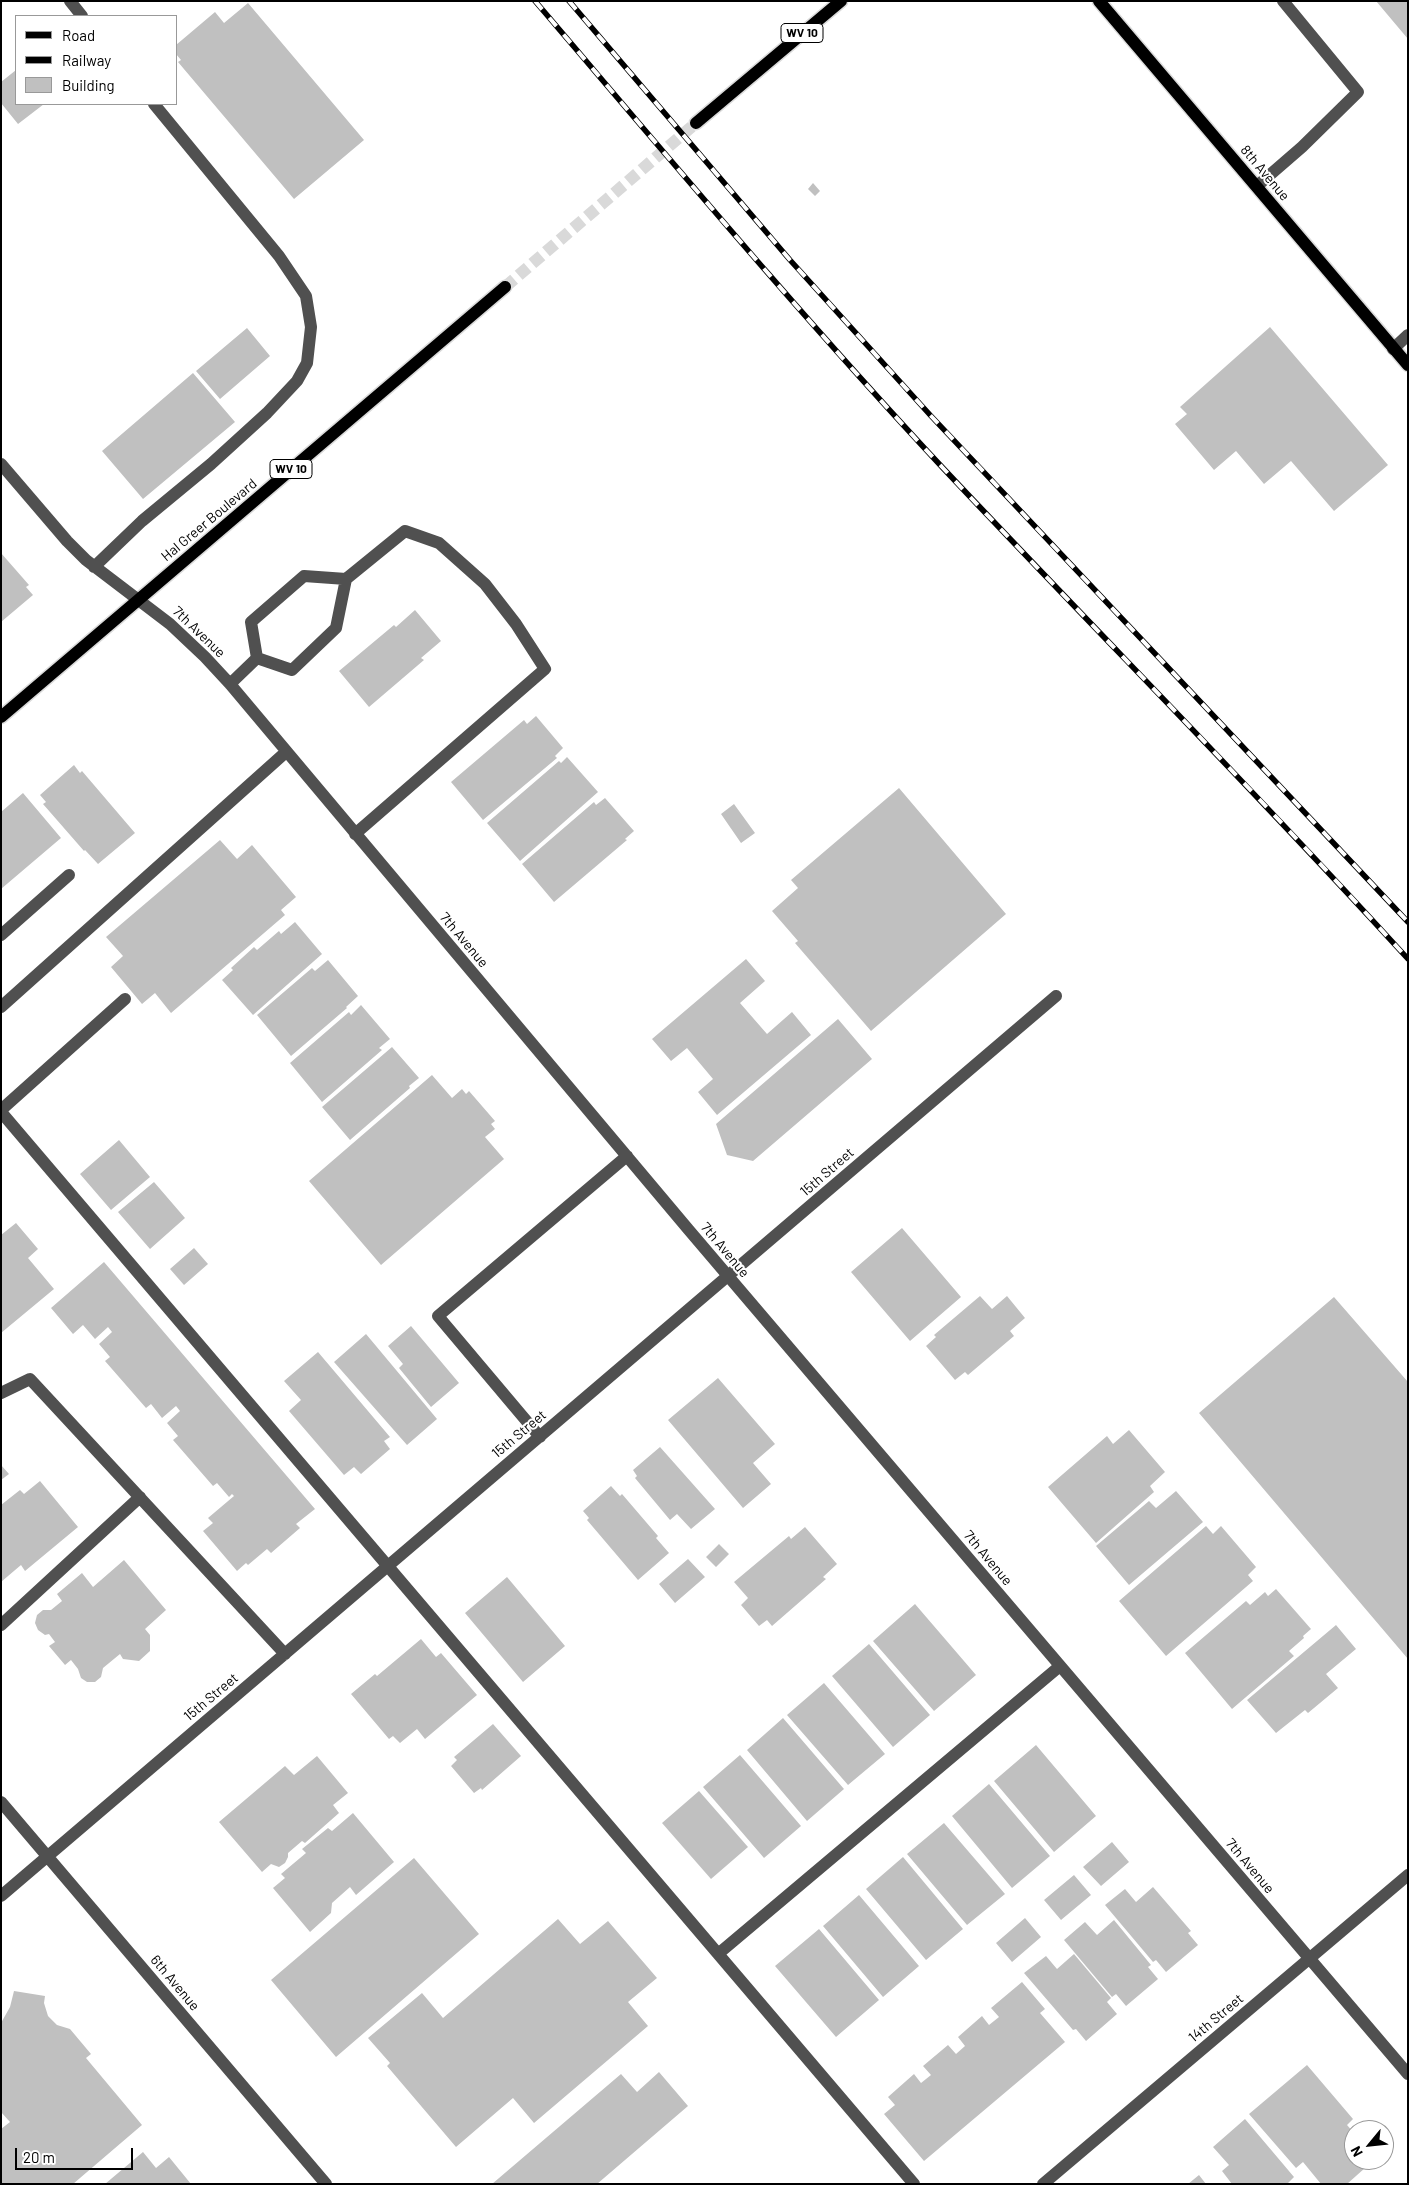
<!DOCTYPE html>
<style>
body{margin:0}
#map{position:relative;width:1409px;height:2185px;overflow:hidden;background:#fff;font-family:Barlow,sans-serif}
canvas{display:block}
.frame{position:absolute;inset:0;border:2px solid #000;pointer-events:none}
.legend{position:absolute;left:15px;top:15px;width:162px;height:90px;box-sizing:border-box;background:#fff;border:1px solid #999;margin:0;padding:6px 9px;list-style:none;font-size:15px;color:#000}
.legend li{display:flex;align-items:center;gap:10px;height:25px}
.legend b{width:25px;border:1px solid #999}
.north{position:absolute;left:1344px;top:2120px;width:50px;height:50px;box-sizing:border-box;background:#fff;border:1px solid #999;border-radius:50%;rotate:242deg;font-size:14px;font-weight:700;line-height:20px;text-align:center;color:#000}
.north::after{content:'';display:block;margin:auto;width:18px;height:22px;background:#000;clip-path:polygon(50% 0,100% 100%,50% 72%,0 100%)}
.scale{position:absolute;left:15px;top:2148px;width:118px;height:22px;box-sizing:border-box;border:2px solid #000;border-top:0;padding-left:6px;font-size:15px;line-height:18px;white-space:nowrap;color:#000;-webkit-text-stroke:4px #fff;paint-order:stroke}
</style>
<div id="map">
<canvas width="1409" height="2185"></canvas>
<div class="frame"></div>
<ul class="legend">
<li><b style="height:6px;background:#000"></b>Road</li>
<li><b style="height:6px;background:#000"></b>Railway</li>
<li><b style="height:14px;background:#c0c0c0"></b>Building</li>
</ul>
<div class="north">N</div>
<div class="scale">20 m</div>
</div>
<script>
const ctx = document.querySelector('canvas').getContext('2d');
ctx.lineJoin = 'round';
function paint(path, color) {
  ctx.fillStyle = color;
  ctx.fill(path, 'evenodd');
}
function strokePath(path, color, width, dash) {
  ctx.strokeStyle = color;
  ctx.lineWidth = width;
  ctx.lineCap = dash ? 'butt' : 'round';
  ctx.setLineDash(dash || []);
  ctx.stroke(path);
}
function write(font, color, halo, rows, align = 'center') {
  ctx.font = font + ' Barlow,sans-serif';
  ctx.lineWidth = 4;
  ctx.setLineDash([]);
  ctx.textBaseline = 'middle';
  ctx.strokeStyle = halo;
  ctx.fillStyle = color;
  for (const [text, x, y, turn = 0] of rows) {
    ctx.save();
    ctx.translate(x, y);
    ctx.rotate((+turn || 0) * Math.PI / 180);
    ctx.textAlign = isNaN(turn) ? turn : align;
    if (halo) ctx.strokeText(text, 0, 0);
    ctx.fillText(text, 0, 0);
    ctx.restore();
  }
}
paint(new Path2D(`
 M1376 1H1408V39Z
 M248 3 364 140 294 199 178 62 181 60 176 54V45L215 12 224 23Z
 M16 70V104H44L18 124 1 103V82Z
 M813 183 820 191 815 196 808 189Z
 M1270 327 1388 465 1334 511 1291 461 1264 484 1236 451 1214 470 1175 424 1187 414 1180 407Z
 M247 328 270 356 220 399 196 371Z
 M193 373 235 422 143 499 102 451Z
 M1 553 29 585 26 587 33 595 1 622Z
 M415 610 441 641 421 658 424 660 369 707 339 671 394 625 396 627Z
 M536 716 563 748 555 756 557 758 483 820 451 782 524 720 527 724Z
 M567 757 598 792 520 861 487 823 559 761 561 763Z
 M74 765 80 773 82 771 135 833 98 864 85 850 84 851 43 804 46 802 40 795Z
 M899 788 1006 914 871 1031 795 943 798 941 772 911 798 888 791 880Z
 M23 793 61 838 1 889V812Z
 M605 798 634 831 625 839 627 840 554 902 522 864 594 802 596 805Z
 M734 804 755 833 741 843 721 814Z
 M220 840 237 859 252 845 296 897 281 910 285 915 171 1013 155 993 142 1004 111 967 123 956 106 937Z
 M295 922 322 954 253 1015 222 980 233 970 231 968 254 947 257 950 279 931 281 934Z
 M746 959 765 981 740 1003 767 1034 792 1012 811 1035 717 1115 698 1092 713 1079 687 1048 671 1061 652 1039Z
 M328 960 358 996 346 1007 347 1008 291 1056 257 1015 312 968 315 971Z
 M361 1005 390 1039 379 1048 382 1050 322 1102 290 1063 349 1012 351 1015Z
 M838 1019 872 1059 753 1161 727 1155 716 1124Z
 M392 1047 419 1078 409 1086 410 1088 350 1140 322 1107Z
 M432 1075 452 1098 462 1089 466 1094 469 1091 495 1121 491 1124 495 1129 485 1137 504 1159 381 1265 309 1181Z
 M119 1140 150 1177 111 1210 80 1174Z
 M154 1182 185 1218 150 1249 118 1212Z
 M16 1223 38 1249 28 1258 54 1289 1 1333V1235Z
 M902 1228 961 1297 910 1341 851 1272Z
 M194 1248 208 1264 184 1285 170 1269Z
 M104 1262 315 1509 296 1524 300 1528 271 1553 267 1549 248 1565 246 1563 237 1571 203 1531 213 1523 208 1518 234 1496 232 1494 229 1497 217 1483 213 1486 173 1440 178 1436 167 1423 180 1411 176 1406 162 1418 151 1404 146 1408 105 1361 110 1357 99 1344 112 1332 108 1327 95 1339 83 1325 73 1334 51 1308Z
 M980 1296 992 1309 1007 1296 1025 1318 1010 1331 1014 1336 968 1375 965 1372 955 1380 926 1346 936 1337 934 1335Z
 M1334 1297 1408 1382V1659L1199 1413Z
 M411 1326 459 1383 431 1407 399 1368 403 1364 388 1346Z
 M366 1334 437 1419 407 1445 334 1362Z
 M318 1352 390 1437 384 1441 390 1449 361 1474 354 1467 344 1475 289 1411 301 1400 284 1381Z
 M718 1378 775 1444 753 1463 771 1484 743 1508 668 1420Z
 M1129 1430 1165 1472 1150 1486 1154 1492 1096 1543 1048 1487 1107 1436 1113 1444Z
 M660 1447 715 1509 691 1529 677 1514 670 1520 635 1478 637 1476 633 1470Z
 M1 1465 9 1474 1 1480Z
 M40 1481 78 1527 25 1571 21 1565 1 1582V1505L20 1490 24 1494Z
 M611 1486 620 1496 622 1494 658 1536 656 1538 669 1553 638 1580 587 1520 589 1518 583 1511Z
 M1176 1491 1203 1522 1129 1585 1096 1546 1149 1501 1156 1508Z
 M1206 1526 1213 1534 1221 1526 1256 1567 1248 1575 1253 1581 1166 1656 1119 1601Z
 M805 1527 837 1564 823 1577 826 1579 772 1626 767 1620 759 1626 741 1605 748 1598 734 1582 789 1536 791 1539Z
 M719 1544 729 1554 716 1567 706 1557Z
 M688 1559 705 1577 675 1603 659 1584Z
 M124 1560 166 1610 145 1629 150 1635V1651L139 1661 123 1659 120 1654 103 1668 101 1677 95 1682H87L81 1678 78 1669 71 1660 65 1665 49 1646 55 1642 49 1634 45 1635 38 1630 35 1623 37 1615 43 1610H51L62 1601 57 1594 82 1573 93 1587Z
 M507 1577 565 1646 523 1682 465 1613Z
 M1276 1589 1311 1629 1303 1636 1304 1638 1289 1651 1294 1656 1232 1709 1185 1653 1246 1601 1250 1605 1265 1592 1268 1596Z
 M915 1604 976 1675 934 1711 873 1641Z
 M1336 1625 1356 1649 1326 1674 1338 1688 1308 1713 1305 1710 1276 1733 1247 1700Z
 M421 1639 436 1657 441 1653 477 1695 425 1739 417 1729 400 1743 393 1736 389 1739 351 1694 375 1674 377 1676Z
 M869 1644 930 1715 893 1747 832 1676Z
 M824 1683 885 1754 848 1785 787 1715Z
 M783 1718 844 1789 807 1821 747 1750Z
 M493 1724 521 1756 482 1790 481 1788 474 1793 451 1766 457 1760 454 1757Z
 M1036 1745 1096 1816 1054 1852 994 1781Z
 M740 1755 801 1826 764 1858 703 1787Z
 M317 1756 348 1793 333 1805 339 1813 305 1843 302 1841 288 1853V1857L285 1863 279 1867 271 1864 262 1872 219 1822 285 1766 294 1775Z
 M989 1784 1050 1856 1012 1888 952 1816Z
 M699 1791 748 1847 711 1879 662 1823Z
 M353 1813 394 1862 356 1895 350 1887 332 1903 331 1913 310 1932 273 1888 285 1878 281 1874 306 1853 302 1849 328 1828 332 1831Z
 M944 1823 1005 1894 967 1925 907 1854Z
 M1112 1842 1129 1862 1101 1886 1083 1867Z
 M903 1857 963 1929 926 1960 866 1889Z
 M414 1858 479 1934 336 2057 271 1980Z
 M1074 1875 1091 1895 1061 1920 1044 1900Z
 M1153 1887 1191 1931 1188 1933 1198 1945 1166 1972 1156 1960 1153 1962 1105 1905 1125 1889 1136 1902Z
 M859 1895 919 1966 883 1997 823 1926Z
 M1025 1918 1041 1937 1012 1962 996 1943Z
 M558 1919 580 1944 608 1921 657 1978 628 2002 648 2026 534 2123 513 2098 456 2147 387 2066 390 2063 368 2038 422 1993 443 2018Z
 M1114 1920 1151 1965 1148 1967 1158 1979 1126 2006 1116 1994 1112 1997 1064 1940 1085 1922 1097 1935Z
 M819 1929 879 2000 836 2037 775 1966Z
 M1074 1954 1111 1998 1107 2002 1117 2014 1086 2041 1076 2029 1073 2030 1024 1973 1046 1956 1057 1969Z
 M1022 1982 1045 2009 1040 2013 1065 2042 924 2161 884 2114 895 2105 888 2097 914 2074 921 2083 931 2075 923 2066 948 2045 956 2054 965 2046 958 2037 982 2016 989 2025 999 2017 991 2008Z
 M14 1991 45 1996 44 2003 48 2016 57 2025 70 2029 91 2054 86 2058 142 2125 73 2184H1V2129L10 2122 1 2112V2023L10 2007Z
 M1307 2065 1353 2119 1347 2125 1354 2133V2160H1374L1347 2184H1321L1303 2162 1296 2168 1249 2114Z
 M659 2072 688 2106 597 2184H492L621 2074 637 2092Z
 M1245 2119 1294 2177 1287 2184H1232L1222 2171 1229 2165 1213 2147Z
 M143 2152 156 2168 169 2157 191 2184H105Z
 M1199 2175 1206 2184H1188Z`), '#c0c0c0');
strokePath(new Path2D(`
 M505 287 696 123`), '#d9d9d9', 12, [12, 6]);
const major = new Path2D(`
 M1099 1 1408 365
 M696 123 841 1
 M1 717 505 287`);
strokePath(major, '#dbdbdb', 15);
strokePath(new Path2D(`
 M70 1 82 16
 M1257 186 1302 147 1358 92 1283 1
 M1393 349 1408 335
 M1 464 67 541 86 560 170 624 205 657 230 684 688 1229 1408 2074
 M94 567 142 521 211 464 267 413 297 381 307 363 311 327 306 296 279 256 154 104
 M257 658 292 670 336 628 346 579 405 531 439 543 485 584 516 624 545 669 355 834
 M257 658 251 622 304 576 346 579
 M230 684 257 658
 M1 935 69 875
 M1 1007 286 752
 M1 1110 125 999
 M1 1112 914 2184
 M1 1393 30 1379 285 1654
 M540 1437 438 1316 627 1156
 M1 1625 140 1497
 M1 1802 326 2184
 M1 1896 1056 996
 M718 1954 1060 1666
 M1043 2184 1408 1875`), '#505050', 12);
strokePath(major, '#000', 12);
const rail = new Path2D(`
 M535 1C669 158 801 316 942 467 1097 632 1256 792 1408 959
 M569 1 790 260 931 416 1408 922`);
strokePath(rail, '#000', 5.5);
strokePath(rail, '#fff', 4, [11]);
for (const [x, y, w] of [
 [802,33,42],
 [291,469,42]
]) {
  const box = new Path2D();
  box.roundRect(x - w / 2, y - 9.5, w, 19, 4);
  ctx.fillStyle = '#fff';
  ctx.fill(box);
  strokePath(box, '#000', 1);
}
write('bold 12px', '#000', null, [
 ["WV 10",802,33],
 ["WV 10",291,469]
]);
write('14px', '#000', '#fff', [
 ["8th Avenue",1265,173,50],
 ["Hal Greer Boulevard",209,520,-40],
 ["7th Avenue",199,632,44],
 ["7th Avenue",464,940,50],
 ["15th Street",827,1172,-41],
 ["7th Avenue",725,1250,50],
 ["15th Street",519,1434,-40],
 ["7th Avenue",988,1558,50],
 ["15th Street",211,1697,-40],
 ["7th Avenue",1250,1866,50],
 ["6th Avenue",175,1983,50],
 ["14th Street",1216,2018,-40]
]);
</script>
